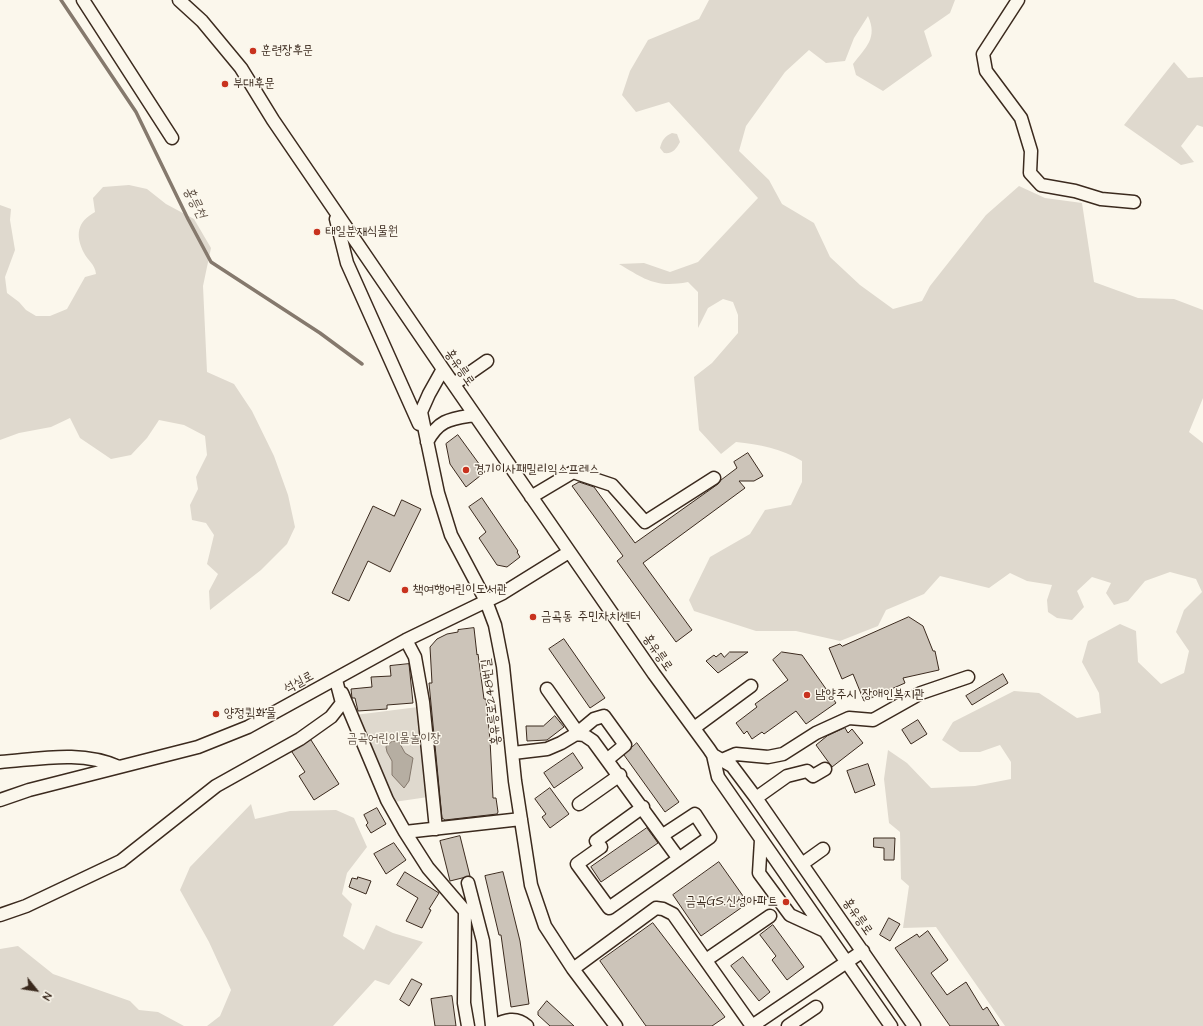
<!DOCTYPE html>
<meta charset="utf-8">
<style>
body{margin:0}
#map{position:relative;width:1203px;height:1026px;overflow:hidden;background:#fbf7ec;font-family:"Architects Daughter",sans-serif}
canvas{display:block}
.north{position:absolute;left:16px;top:970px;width:40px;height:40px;-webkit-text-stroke:3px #fbf7ec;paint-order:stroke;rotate:120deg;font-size:11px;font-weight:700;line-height:16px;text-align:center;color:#3b2a1e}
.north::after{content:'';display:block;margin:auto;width:14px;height:18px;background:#3b2a1e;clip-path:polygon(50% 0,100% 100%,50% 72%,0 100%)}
</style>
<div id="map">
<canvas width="1203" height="1026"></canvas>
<div class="north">N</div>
</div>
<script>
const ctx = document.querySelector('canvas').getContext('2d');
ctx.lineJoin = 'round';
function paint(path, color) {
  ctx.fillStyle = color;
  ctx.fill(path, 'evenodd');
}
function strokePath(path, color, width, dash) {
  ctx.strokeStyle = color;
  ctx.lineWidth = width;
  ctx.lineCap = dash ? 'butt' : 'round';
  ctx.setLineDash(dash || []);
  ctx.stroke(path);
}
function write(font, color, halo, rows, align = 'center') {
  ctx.font = font + ' "Architects Daughter","Poor Story",sans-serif';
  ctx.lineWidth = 3;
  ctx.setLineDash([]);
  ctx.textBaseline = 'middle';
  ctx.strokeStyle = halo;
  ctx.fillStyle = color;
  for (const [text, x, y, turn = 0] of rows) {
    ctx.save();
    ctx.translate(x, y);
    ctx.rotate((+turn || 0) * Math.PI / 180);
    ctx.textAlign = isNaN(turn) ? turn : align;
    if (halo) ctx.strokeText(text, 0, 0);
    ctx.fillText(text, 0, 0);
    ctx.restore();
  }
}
paint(new Path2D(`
 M709 0H955L950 13 924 31 932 56 883 91 856 75 853 64C866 47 878 38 868 16L854 38 845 61 826 63 809 50 785 72 746 126 739 151 769 180 782 204 814 223 830 257 860 285 893 309 922 301 930 286 986 215 1019 186 1045 198 1082 203 1094 282 1138 298 1174 299 1203 310V398L1189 432 1203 443V1026H1005L936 927 903 928 909 886 901 879 900 832 889 823 884 779 888 750 907 763 931 788 975 786 1011 779V762L1000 745 980 752H960L942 740 953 722 1014 691 1039 693 1077 718 1101 713 1099 693 1082 662 1088 641 1120 624 1136 631 1138 662 1161 684 1184 673 1189 651 1176 632 1184 610 1202 592 1196 579 1170 572 1145 581 1128 601 1114 605 1106 593 1111 583 1092 577 1077 591 1084 607 1072 620 1057 618 1048 612 1047 600 1052 585 1027 581 1010 573 989 588 940 576 924 594 886 610 878 626 840 641 796 631H756L694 611 689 600 710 557 750 534 765 510 791 505 802 482V461C782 449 759 444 736 442L721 454 699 430 694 377 712 363 738 333V315L733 302 723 299 708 308 698 328V292L688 282C656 288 646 280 619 264L644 263 670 272 698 262 758 198 669 102 636 112 622 95 630 71 648 40 699 19Z
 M1174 62 1188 78 1203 77V127L1197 125 1181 146 1194 162 1181 165 1124 125Z
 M672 133 677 134 680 142C676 149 673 154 664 153L660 148C662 140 665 136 672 133Z
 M129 185 147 189 166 204 194 219 211 248 203 286 207 372 234 384 252 411 274 456 288 495 295 527 287 544 261 570 210 610 209 591 218 574 207 564 214 535 206 523 192 520 190 505 198 489 196 477 207 455 205 436 184 425 159 420 147 438 131 455 111 459 80 438 70 418 51 427 19 433 0 440V205L11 209 10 220 15 250 5 277 7 293 19 302 26 310 36 316H50L67 309 85 277 96 274C95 264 88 261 84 253 75 235 77 222 95 212L93 198 103 187Z
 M418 707 428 797 394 802 355 715Z
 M251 804 255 819 290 811 336 810 354 818 367 847 347 873 342 894 352 904 343 936 364 950 376 925 393 933 423 942 389 985 375 980 333 1026H207L220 1016 231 990 209 942 180 890 190 867Z
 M18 946 53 974 130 1001 139 1010 158 1012 184 1026H0V949Z`), '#dfd9ce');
const water = new Path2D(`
 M393 741 399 742 405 753 413 758 409 781 404 788 392 775V761L387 752 386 747Z`);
paint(water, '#b6aea2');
strokePath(water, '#85796d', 1);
strokePath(new Path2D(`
 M61 0 136 112 188 219 211 262 320 333 362 364`), '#85796d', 3.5);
const building = new Path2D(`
 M458 435 485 472 466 487 450 464 446 444Z
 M748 453 763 476 754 481H739L745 488 643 563 692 630 676 642 617 561 623 556 572 486 579 482 594 487 635 543 718 484 721 480 737 468 734 462Z
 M482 498 518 551 517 552 520 557 507 567 497 565 479 538 486 532 469 507Z
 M402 500 421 509 390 572 368 561 349 601 332 593 373 506 394 516Z
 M909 617 923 626 933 651H935L939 670 903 678 905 683 864 701 853 674 842 679 829 648 840 644 842 646Z
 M474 628 477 655 478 654 484 699H486L490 740 493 798H496L498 812 497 814 445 820 442 818 429 683H432L430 647 437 639 447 634 458 632V630Z
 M564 639 605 698 590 708 549 649Z
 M730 652H748L718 673 706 661 714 655 716 657 721 653 724 657Z
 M782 652 802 655 836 703 806 724 796 711 764 734 762 732 752 739 747 731 744 734 736 723 757 707 755 704 788 680 773 660Z
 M409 664 413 703 387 705V709L358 711 355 698H352L351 689 372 687 371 677 391 676 390 666Z
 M1003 674 1008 683 972 705 966 696Z
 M555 716 564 727 547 740 527 741 526 726H543Z
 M918 720 927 734 911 744 902 730Z
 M845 728 848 733 852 729 863 743 832 767 816 745 827 736Z
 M311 740 339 784 314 800 299 776 305 772 292 752Z
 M637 743 679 802 665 812 624 755Z
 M573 753 583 768 554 788 544 773Z
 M868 764 875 785 855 793 847 771Z
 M550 788 569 814 550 828 542 817 546 814 535 799Z
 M377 808 386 824 371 833 366 825 368 823 364 815Z
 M647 828 658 843 601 882 591 867Z
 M460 836 470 876 450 881 440 841Z
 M874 838H895L894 860H884V848L874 847Z
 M394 843 406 860 386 874 374 854Z
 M719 862 748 903 701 936 673 895Z
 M405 872 439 893 429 909 431 910 422 928 406 921 418 898 397 885Z
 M503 872 520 941 529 1004 511 1007 501 935H499L485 876Z
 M358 877 371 881 366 894 349 887 352 878 357 879Z
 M889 918 900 924 890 941 880 935Z
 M653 923 725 1017 712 1026H646L600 961Z
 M773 925 804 967 787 980 772 960 776 956 760 935Z
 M928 931 948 960 931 973 947 995 966 982 983 1010 987 1007 999 1026H950L895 948 917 934 919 937Z
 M743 957 770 992 759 1001 731 966Z
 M412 979 422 984 409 1006 400 1000Z
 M452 996 456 1026H435L431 999Z
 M547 1001 574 1026H550L538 1015V1012Z`);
paint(building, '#ccc4b9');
strokePath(building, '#3b2a1e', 1);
const minor = new Path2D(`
 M83 0 172 138
 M179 0 202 21 241 68 273 120 443 369 654 674 709 749 713 755 718 777 891 1026
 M1018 0 983 54 986 71 1021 118 1031 151 1030 173 1041 185 1075 191 1101 199 1134 202
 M336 219 347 263 419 424
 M443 369 429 394 421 412 438 493 451 535 486 601 495 625 503 666 515 781 531 885 545 926 573 969 616 1026
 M454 384 487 361
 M427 442C439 419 451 419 475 415
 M531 497 573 472 612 485 645 522 714 478
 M406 640 415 657 423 702 436 829
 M547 689 578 733
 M342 693 387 800 405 832
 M694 728 751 686
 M576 734 594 719 604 716 625 745 608 759
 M513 753 547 749 561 743 576 734 584 735 593 741 679 859
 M713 755 732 766 756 798 914 1026
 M722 760 736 754 768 757 783 754 816 733 849 718 873 720 921 693 968 677
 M0 762C40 759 81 750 119 767
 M756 798 787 776 807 771 813 776 825 769
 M0 800 29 790 198 747 248 727 406 640 503 593 569 552
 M579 804 620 775
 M643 807 596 841 601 847 577 864 609 908 710 837 695 814 663 835
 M761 840 759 873 790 915 825 931
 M802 864 823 849
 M468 883 483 941 492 1026
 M0 915 26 906 121 861 216 786 300 739 331 717 342 703 336 680
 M706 960 770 916
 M573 969 656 908 663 909 673 914 752 1026
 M468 1026 464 1003 465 911 428 868 405 832 521 819
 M493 1026C505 1020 516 1016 527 1026
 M752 1026 863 951
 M788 1026 816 1007`);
strokePath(minor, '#3b2a1e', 15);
strokePath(minor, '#fbf7ec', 12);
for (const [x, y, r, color] of [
 [253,51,4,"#c8321e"],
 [225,84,4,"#c8321e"],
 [317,232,4,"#c8321e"],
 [466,470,4,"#c8321e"],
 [405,590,4,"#c8321e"],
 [533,617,4,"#c8321e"],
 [807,695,4,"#c8321e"],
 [216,714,4,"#c8321e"],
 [786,902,4,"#c8321e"]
]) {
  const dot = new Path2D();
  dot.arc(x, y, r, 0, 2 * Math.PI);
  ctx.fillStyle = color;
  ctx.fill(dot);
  strokePath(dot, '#fbf7ec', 1.5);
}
write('13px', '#3b2a1e', '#fbf7ec', [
 ["훈련장후문",261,51],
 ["부대후문",233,84],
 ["태일분재식물원",325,232],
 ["경기이사패밀리익스프레스",474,470],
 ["책여행어린이도서관",413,590],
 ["금곡동 주민자치센터",541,617],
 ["남양주시 장애인복지관",815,695],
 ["양정퀵화물",224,714],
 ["금곡GS.신성아파트",778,902,"right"]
], 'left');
write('13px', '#3b2a1e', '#fbf7ec', [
 ["홍유릉로",459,368,55],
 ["홍유릉로",657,653,55],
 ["석실로",299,683,-28],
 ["홍유릉로248번길",492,702,-97],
 ["홍유릉로",857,917,55]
]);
write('13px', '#64564a', '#fbf7ec', [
 ["금곡어린이물놀이장",394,739]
]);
write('italic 14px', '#605246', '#fbf7ec', [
 ["홍릉천",194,203,63]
]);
</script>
